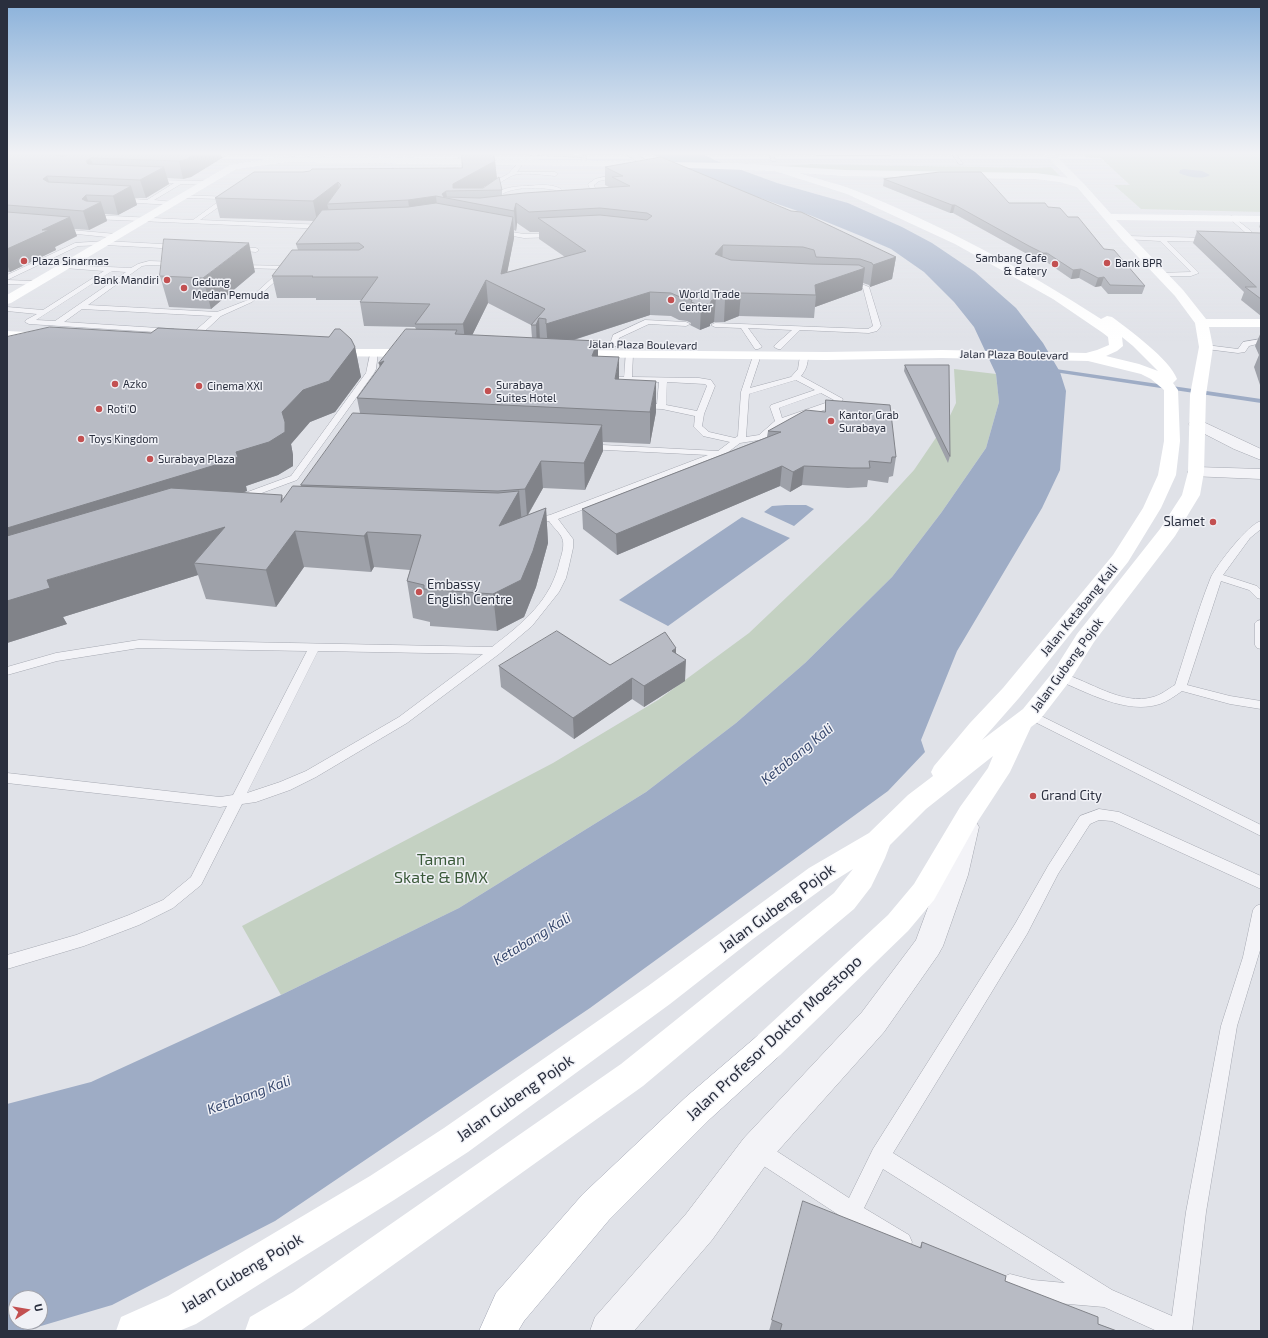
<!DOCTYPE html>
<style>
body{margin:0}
#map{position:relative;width:1268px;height:1338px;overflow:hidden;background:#e0e2e8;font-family:"Exo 2",sans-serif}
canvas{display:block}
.frame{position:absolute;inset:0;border:8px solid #2a2f3e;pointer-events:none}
.north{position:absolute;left:8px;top:1290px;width:40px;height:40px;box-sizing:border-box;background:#f0f1f6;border:1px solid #a1a3ac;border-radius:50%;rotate:78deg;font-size:11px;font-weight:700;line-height:16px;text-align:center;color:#2a2f3e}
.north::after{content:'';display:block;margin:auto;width:14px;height:18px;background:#c35051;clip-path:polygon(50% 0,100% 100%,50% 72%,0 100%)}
</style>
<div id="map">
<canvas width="1268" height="1338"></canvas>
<div class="frame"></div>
<div class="north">U</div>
</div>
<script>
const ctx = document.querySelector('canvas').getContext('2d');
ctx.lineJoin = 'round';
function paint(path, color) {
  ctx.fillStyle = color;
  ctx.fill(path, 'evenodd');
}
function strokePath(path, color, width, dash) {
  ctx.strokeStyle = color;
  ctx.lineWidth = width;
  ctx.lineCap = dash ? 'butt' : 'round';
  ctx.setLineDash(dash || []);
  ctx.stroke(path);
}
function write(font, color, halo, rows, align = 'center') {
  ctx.font = font + ' "Exo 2",sans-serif';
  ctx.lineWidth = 3;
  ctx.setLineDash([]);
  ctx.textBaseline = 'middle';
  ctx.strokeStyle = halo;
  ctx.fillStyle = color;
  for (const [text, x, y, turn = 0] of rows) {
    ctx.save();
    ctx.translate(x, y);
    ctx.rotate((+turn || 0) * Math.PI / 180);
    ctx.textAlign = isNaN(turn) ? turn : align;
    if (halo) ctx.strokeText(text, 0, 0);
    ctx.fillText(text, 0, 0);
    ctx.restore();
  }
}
paint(new Path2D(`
 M1083 154H1261V212L1141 209 1114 185H1130L1101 158 1086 157Z
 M811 164 1037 168 1051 167 1060 176 1043 174 813 171 767 167Z
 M954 369 996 374 999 402 986 448 941 513 892 577 805 663 736 723 646 792 459 908 281 995 242 926 553 763 658 700 749 633 868 520 914 470 948 420 956 403Z`), '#c4d1c2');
paint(new Path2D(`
 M649 154H702L717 161 777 183 848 203 902 227 932 243 975 272 1016 308 1043 343 1060 372 1066 391 1060 470 1042 508 957 651 921 740 925 752 888 791 590 1008 275 1221 112 1305 24 1331H7V1104L91 1082 281 995 459 908 646 792 736 723 805 663 892 577 941 513 986 448 999 402 996 374 974 327 954 302 924 272 891 249 861 236 812 216 734 189 669 160ZM16 1298H40V1322H16Z
 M1184 169 1202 171 1210 175C1202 180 1188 177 1179 173L1180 170Z
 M786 505H806L814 509 794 526 764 512 772 506Z
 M742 517 790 538 668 626 619 600Z`), '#9eacc5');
paint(new Path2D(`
 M1049 368 1261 399V403L1047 371 1046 370Z`), '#9eacc5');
const lane = new Path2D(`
 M461 154H465L460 163H456Z
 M528 154 580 155 586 156V163L582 164V158L580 157 530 155Z
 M769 154H773L776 161H772Z
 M814 154H893L891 155H816Z
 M952 154H956L963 164H959Z
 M520 161 524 162 517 172H555L558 174 555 176C547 175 520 172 514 175 504 178 494 190 483 189V187L508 174Z
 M620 173 623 175 622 176 599 181 594 185 595 188 602 195 601 196H597L590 189 588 184 595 179Z
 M151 180 205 181 208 183 205 185 181 184 154 200 174 202V204L172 205 121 202 118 200 121 198 147 200 174 183H153L150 181Z
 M528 186C538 185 556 183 563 191L549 202 546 200 556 190C536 187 508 185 492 201L487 200C498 188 513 186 528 186Z
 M182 195 230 197V199L200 220 326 225 329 227 326 229 93 219 90 217 93 215 193 220 222 199 184 198 181 196Z
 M1232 216 1251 231V238L1235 241V239L1246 236V233L1230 219V217Z
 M60 229 116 234 119 236 116 238 58 232V230Z
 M499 230 524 234 556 233 559 235 556 237 524 238 497 233 496 232Z
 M1126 236 1211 238 1214 240 1211 242 1167 241 1199 273 1191 276H1160L1158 275V273L1191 272 1160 241 1124 239 1123 238Z
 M105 241 180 245 183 247 180 249 105 245 78 246 7 280V275L75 243Z
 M234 247 256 248 259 250 256 252 232 250 231 249Z
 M149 261 177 262 180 264 177 266 149 265 142 266 88 305 217 312 248 300 282 269 239 268 237 267V265L295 266 298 268 295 270H288L252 302 221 316 193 342H187V338L212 316 82 309 64 322 174 329V333H171L29 324 25 322 26 320 37 314 7 311V307L43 310 104 271 64 268 62 267V265L131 268 138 264ZM112 271 126 272 55 321 36 320Z
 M7 280 33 281 36 283 33 285 7 284Z
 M846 281 859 283 869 287 881 326 877 331 869 333 800 330 781 349H778L774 347 775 345 792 330 748 328 762 347 758 349H755L741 328 715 327 711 325 715 323 868 329 873 326 863 288 844 284V282Z
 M645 320 686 322 690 324 686 326 649 324 619 338 617 346H611L610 344 613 335Z
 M1261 339V343L1249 346 1245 352 1238 353 1206 349 1202 347 1206 345 1238 349 1243 342Z
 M371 350H377L378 352 376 369 374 373 297 480 240 501H234L232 499 234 497 291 476 366 373Z
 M626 352H632L633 354 632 377 699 378 711 380 715 386 704 414 702 426 709 432 735 438 738 436 741 392 754 353H757L761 355 750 388 791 377 798 369 800 356 804 354 808 356C808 364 806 370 801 376L843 399 839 405 782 424 765 439 740 443 723 456 558 519 573 539V548L569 566 566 578 559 592 532 626 499 654 407 723 316 777 290 790 256 802 242 804 201 885 173 908 139 925 84 946 7 969V955L76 935 129 915 163 900 191 877 227 806 220 807 7 783V773L220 797 233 795 307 651 139 648 57 661 7 675V667L56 653 139 640 492 647C524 622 551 601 560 560 562 554 565 544 562 538 560 533 553 527 549 521H540L539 519 540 517 550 515 708 455 586 449 583 448 582 446 583 444 718 451 730 442 703 436 694 427 695 416 662 409 637 408 636 406 637 404H657L659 382 610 381V377H624ZM796 380 815 390 771 405 770 407 775 421 759 435 746 437 749 394ZM667 382 705 384 707 386 697 411 666 405ZM821 393 834 400 782 418 779 408ZM318 651 483 654 399 717 306 771 280 782 247 793Z
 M1261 521V529L1250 538 1223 575 1257 586 1261 590V599L1257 598 1249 590 1221 581 1187 685 1230 696 1261 701V709L1230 704 1182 691C1175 696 1168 701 1160 704 1126 715 1087 692 1057 680L1055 677 1057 674 1061 673C1090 681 1122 706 1153 697 1161 695 1168 689 1175 685 1187 649 1197 612 1211 577 1217 565 1248 524 1261 521Z
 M1261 620V649L1257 648 1255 645V623L1257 621Z
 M1031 711 1261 825V836L1027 718 1025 715 1027 712Z
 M1099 809 1119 812 1261 876V889L1112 821 1099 820 1090 824 1058 874 1027 934 985 1003 893 1153 1112 1290 1172 1316 1186 1212 1221 1026 1243 957 1253 910 1256 906 1261 904V947L1237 1026 1206 1212 1192 1331H1157L1104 1307 1045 1302 1021 1298 1003 1291 1000 1284 1003 1277 1010 1274 1033 1280 1065 1283 883 1169 864 1208 909 1235 912 1242 909 1249 902 1252 845 1219 750 1157 748 1150 750 1143 757 1141 764 1143 849 1198 873 1149 1015 924 1048 866 1080 816Z`);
const street = new Path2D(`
 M625 154H636L653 164 648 167 645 166Z
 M1197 419 1261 449V460L1234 449 1191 427 1189 424 1191 421Z
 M1196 467 1261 469V479L1190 476 1188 472 1190 468Z
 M966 817 975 820 979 827 968 875 943 946 938 955 884 1032 768 1162 712 1240 634 1331H590L595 1317 686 1214 744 1138 862 1012 916 940 940 875 953 827 957 820Z`);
const primary = new Path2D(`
 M160 154H228C219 163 178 157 164 157Z
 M767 1032 778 1037 783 1047 778 1057 710 1119 609 1220 524 1321 518 1331H479L496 1293 583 1194 686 1097 756 1037Z`);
strokePath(lane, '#a6a9b2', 1);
strokePath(street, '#a6a9b2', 1);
strokePath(primary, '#a1a5b3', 1);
paint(lane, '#f3f3f7');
paint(street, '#f3f3f7');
paint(new Path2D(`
 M1045 154H1054L1085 185 1111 214 1261 216V222L1116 220 1183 290 1206 319H1261V327H1209L1213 347 1206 395 1204 472 1200 495 1175 536 1094 642 1069 682 1039 721 1031 727 1010 772 978 821 934 900 908 931 778 1057 767 1062 756 1057 751 1047 756 1037 888 915 914 884 960 807 988 768 993 756 926 809 890 845 885 858 871 887 854 909 643 1086 319 1318 300 1331H245L250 1317 293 1292 621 1064 834 893 853 869 829 884 753 939 670 1004 468 1152 394 1200 196 1324 179 1331H116L121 1317 168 1296 370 1176 444 1128 648 986 809 868 869 833 908 795 933 776 931 772 934 766 970 723 1003 688 1113 555 1143 508 1158 475 1164 441V390L1151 379 1141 374 1088 361 942 358 826 360 564 357 562 354 564 351 569 350 826 352 942 350 1086 353 1097 350 1109 345 1108 337 1103 333 1053 299 955 244 847 194 775 171 660 167 287 162 236 169 11 303 7 304V295L230 165 287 156 732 163 845 170 1036 173 1068 178ZM799 173 845 176 1036 179 1060 182 1077 187 1122 240 1175 296 1195 323 1199 347 1190 395 1188 472 1182 495 1160 529 1077 634 1053 672 1023 709 982 740 1019 698 1128 562 1161 508 1176 475 1180 441 1178 390 1173 383 1177 379C1170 359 1129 330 1112 317L1107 316 1101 319C1024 269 940 224 854 190 836 183 817 179 799 173ZM1122 337 1133 346 1158 371 1139 364 1106 356 1117 351 1123 346Z
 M7 331 46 333 51 334 53 337 51 340 46 341 7 339Z
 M327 349H416L421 350 423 353 421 356 416 357 322 356 320 353 322 350Z`), '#fff');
paint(primary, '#fff');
paint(new Path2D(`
 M7 154 222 158 191 177 183 179 167 178 169 184 146 198H135L137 205 118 215 105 214 107 221 89 230 74 229 77 236 55 247 56 250 10 272H7Z
 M495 161 497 179 502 190V195L609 187 605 185V167L896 257 892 279 870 287 869 285 863 283 862 290 815 307 814 318 739 316 724 322H714L710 324V326L700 330 690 325 691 323 687 321 679 320 671 316 650 315 574 340 598 341V356L619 379 656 412 650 444 603 442V451L585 490 543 488 528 515 546 508 548 543 536 587 524 617 497 631 430 626V622L413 618 407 581 410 570 374 567 371 572 304 567 276 607 206 599 198 575 63 617 67 624 7 643 355 347 361 377 335 412 310 422 291 444 293 455V466L278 475 246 486 247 491 241 493 282 495 283 500 301 486V485L360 413 357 398 416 329 415 327 364 326 360 302 362 300H316V298H277L272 276 298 250 296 244 314 221 220 218 215 198 303 172 462 168ZM492 182 483 188H481ZM517 223 530 232H539V239L565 257 507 272 514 238V230L516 231ZM488 303 531 325 532 338 472 335Z
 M884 179 1009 203 1048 207 1068 217 1145 286 1142 294H1108L1101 286 1095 287 1079 278 1071 279 1045 261 1041 262 1027 254 953 213H950L883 186Z
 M1261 221V229L1259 227Z
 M1197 231 1261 233V316L1241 300 1244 292 1193 243Z
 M255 272 211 309 169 307 160 276Z
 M1261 332V388L1254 367 1259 355 1255 346Z
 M905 365 950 456 948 463 904 371Z
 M826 400 896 457 893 476 889 477 888 483 868 480 867 487 848 488 802 485 790 492 780 486 617 555 583 529 582 509 767 437 768 431 825 412Z
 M676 648V653L685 681 644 707 632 699 574 739 501 687 499 666 610 665Z
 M922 1242 1098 1324 1117 1331H769L772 1320 920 1247Z`), '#9ea1a9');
paint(new Path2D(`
 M56 154H88L62 172Z
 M196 154H221L222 158 191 177 183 179 179 161Z
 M91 158 96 176 86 161Z
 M495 161 497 179 477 191H453V184Z
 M164 167 169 184 146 198 140 180Z
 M47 176 53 194 43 179Z
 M338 182 341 201 327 204 329 211 317 221 313 201Z
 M131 186 137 205 118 215 113 196Z
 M446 191 447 198 443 197 442 194Z
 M86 195 90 207 101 202 107 221 89 230 83 211 82 199Z
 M436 196 438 216 411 220 408 200Z
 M516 203 517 223 516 231 514 211Z
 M952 205H955L953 213H950Z
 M70 217 77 236 55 247 56 250 10 272 7 264V249L42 230Z
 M513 217 514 238 504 289 501 274Z
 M249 243 255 272 211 309 203 278Z
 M723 245 722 266 715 254Z
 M1043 253H1047L1045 261 1041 262Z
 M896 257 892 279 870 287 873 265Z
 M865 268 862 290 815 307 816 295 815 285Z
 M1081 269 1079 278 1071 279 1073 270Z
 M1104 277 1101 286 1095 287 1098 278Z
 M486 280 488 303 466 348 463 324Z
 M650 292V315L548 348 546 324Z
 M741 293 739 316 724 322 725 299Z
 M716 298 714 322 710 324V326L700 330 701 306Z
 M539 318 540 342 537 349 536 325Z
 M598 341V371L592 356Z
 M355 347 361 377 335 412 310 422 291 444 293 455V466L278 475 246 486 247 491 222 500 7 568V528L236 452 282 412 303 390Z
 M619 357V388L615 379Z
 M384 361V394L379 363Z
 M656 381V412L650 444V412Z
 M602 425 603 451 585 490 584 463Z
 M541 461 543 488 527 516 525 489Z
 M782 466 780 486 617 555 616 534Z
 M804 466 802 485 790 492 793 472Z
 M519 491 522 525 499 526Z
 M546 508 548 543 536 587 524 617 497 631 493 594Z
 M225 527 194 563 198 575 63 617 67 624 7 643V601L47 580Z
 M295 531 304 567 276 607 266 570Z
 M367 532 374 567 371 572 364 536Z
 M676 648V666L686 660 685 681 644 707V686L672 651Z
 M632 678V699L574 739 573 718Z`), '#818389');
const building = new Path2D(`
 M7 154H56V155L63 156 68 154H196L187 159 179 161 91 158 86 161 88 164 164 167 140 180 47 176 43 179 48 182 131 186 113 196 86 195 82 199 86 201 101 202 83 211 7 205Z
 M462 154H493L495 161 453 184V188H483L499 177 502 190 446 191 442 194 444 197 480 198 524 193 630 186 612 177 623 176 605 167 661 157 791 211 801 212 896 257 873 265 872 263 860 259 816 257 814 250 803 247 723 245 715 254 731 260 811 264 859 265 865 268 815 285 816 295 741 293 725 299 716 298 711 301V303L701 306 691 302 692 300 687 298 680 297 671 293 650 292 546 324V319L539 318 536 325H531L545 309 486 280 463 324H415L430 304 360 302 378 277H312L313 276H272L292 250H359L364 247 359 243 296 244 322 210 408 207 436 203 513 217 501 274 586 251 538 218 600 215 647 220 652 216 647 213 600 208 529 212 516 203 514 211 436 196 408 200 327 204 341 185 338 182 313 201 215 198 254 172H303L310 171 312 169 462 168Z
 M940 172H981L1009 203H1045L1048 207 1060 208 1068 217H1078L1104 249 1114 250 1145 286 1110 285 1104 277 1098 278 1081 269 1073 270 1047 253H1043L1029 246 955 205H952L884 179Z
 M7 212 70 217 42 230H49L7 249Z
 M1197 231 1261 233V299L1245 287H1256Z
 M164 239 249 243 203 278 160 276Z
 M50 327 151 333 158 328 329 337 335 329H340L351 339 355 347 329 381 303 390 282 412 285 422V432L269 442 236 452 238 457 212 466 7 528V337Z
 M406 329 454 330H457L455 334 598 341 592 356 619 357 615 379 656 381 650 412 357 398 384 361 379 363Z
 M905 365H949L950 456Z
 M826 400 890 405 896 457H892L891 463 869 461 870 468H851L804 466 793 472 782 466 616 534 582 509 781 432 768 431 806 410 825 412Z
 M353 413 602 425 584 463 541 461 525 489 498 491 301 485Z
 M293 486 498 493 519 491 499 526 546 508 533 551 521 580 493 594 424 589V585L407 581 421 535 367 532 364 536 295 531 266 570 194 563 225 527 47 580 50 588 7 601V536L171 488 282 495 281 502Z
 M557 631 610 665 665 632 676 648 672 651 686 660 644 686 632 678 573 718 499 666Z
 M803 1201 921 1248 922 1242 1006 1276 1005 1281 1098 1317V1324L1117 1331H780L782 1324 772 1320Z`);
paint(building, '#b8bbc4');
strokePath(building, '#818389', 1);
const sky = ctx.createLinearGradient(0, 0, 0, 341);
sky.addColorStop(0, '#8ab1da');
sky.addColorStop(0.45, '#f1f2f5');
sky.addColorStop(1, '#f1f2f500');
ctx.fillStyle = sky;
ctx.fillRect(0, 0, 1268, 341);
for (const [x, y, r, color] of [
 [24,261,4,"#c35051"],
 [1107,263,4,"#c35051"],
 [1055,264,4,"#c35051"],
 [167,280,4,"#c35051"],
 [184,288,4,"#c35051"],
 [671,300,4,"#c35051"],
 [115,384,4,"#c35051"],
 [199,386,4,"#c35051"],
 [488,391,4,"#c35051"],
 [99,409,4,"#c35051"],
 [831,421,4,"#c35051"],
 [81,439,4,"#c35051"],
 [150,459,4,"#c35051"],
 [1213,522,4,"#c35051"],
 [419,592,4,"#c35051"],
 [1033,796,4,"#c35051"]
]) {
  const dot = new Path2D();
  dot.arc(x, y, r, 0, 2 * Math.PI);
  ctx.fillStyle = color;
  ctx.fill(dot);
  strokePath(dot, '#f0f1f6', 1.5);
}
write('11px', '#2a2f3e', '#f0f1f6', [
 ["Sambang Cafe",1047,258,"right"],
 ["& Eatery",1047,271,"right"],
 ["Plaza Sinarmas",32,261],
 ["Bank BPR",1115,263],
 ["Bank Mandiri",159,280,"right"],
 ["Gedung",192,282],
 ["Medan Pemuda",192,295],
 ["World Trade",679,294],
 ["Center",679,307],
 ["Azko",123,384],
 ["Surabaya",496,385],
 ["Suites Hotel",496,398],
 ["Cinema XXI",207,386],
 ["Roti'O",107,409],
 ["Kantor Grab",839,415],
 ["Surabaya",839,428],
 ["Toys Kingdom",89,439],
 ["Surabaya Plaza",158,459]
], 'left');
write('11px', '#2a2f3e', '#f0f1f6', [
 ["Jalan Plaza Boulevard",643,345,1],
 ["Jalan Plaza Boulevard",1014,355,1]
]);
write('13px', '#2a2f3e', '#f0f1f6', [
 ["Slamet",1205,522,"right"],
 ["Embassy",427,585],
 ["English Centre",427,600],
 ["Grand City",1041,796]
], 'left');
write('13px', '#2a2f3e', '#f0f1f6', [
 ["Jalan Ketabang Kali",1079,610,-51],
 ["Jalan Gubeng Pojok",1067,665,-54]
]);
write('italic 14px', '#38496e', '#f0f1f6', [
 ["Ketabang Kali",797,754,-39],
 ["Ketabang Kali",532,939,-31],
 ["Ketabang Kali",249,1095,-20]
]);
write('16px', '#3a5939', '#f0f1f6', [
 ["Taman",441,860],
 ["Skate & BMX",441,878]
]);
write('16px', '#2a2f3e', '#f0f1f6', [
 ["Jalan Gubeng Pojok",777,908,-36],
 ["Jalan Profesor Doktor Moestopo",774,1038,-43],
 ["Jalan Gubeng Pojok",515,1098,-35],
 ["Jalan Gubeng Pojok",242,1273,-31]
]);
</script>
